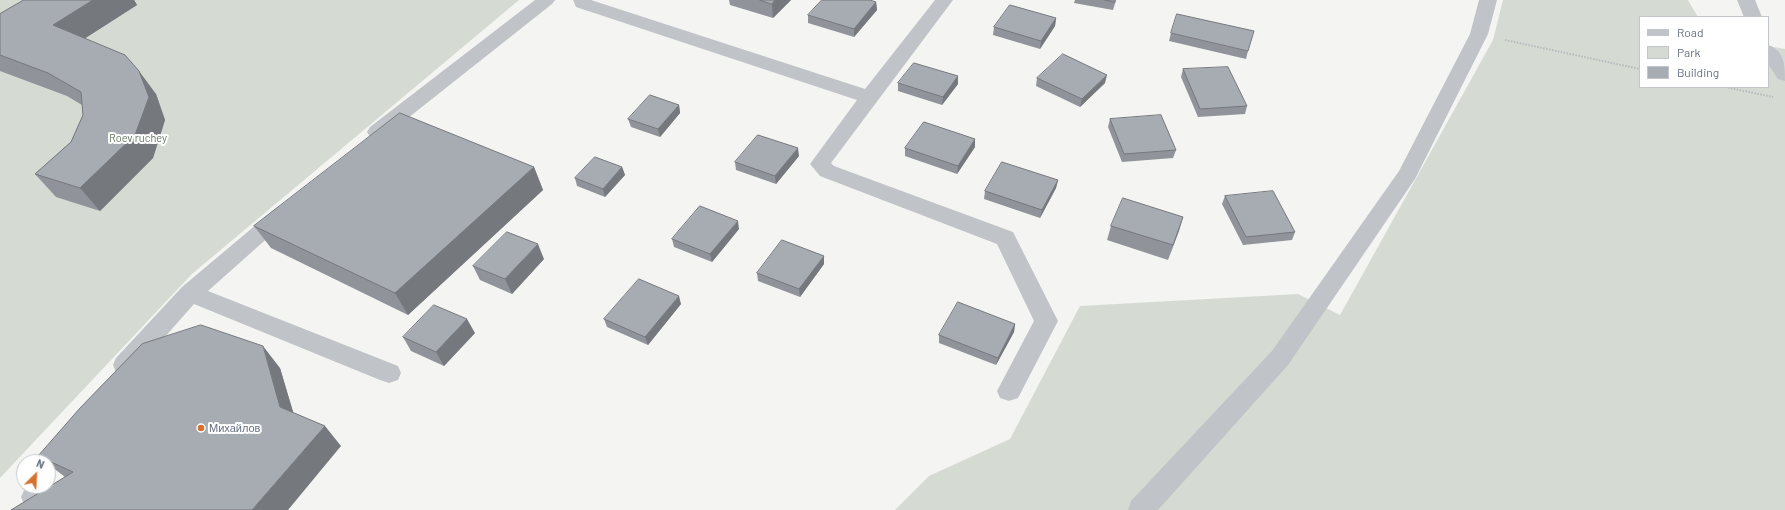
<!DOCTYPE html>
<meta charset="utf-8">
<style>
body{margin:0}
#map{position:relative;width:1785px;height:510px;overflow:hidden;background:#f4f5f2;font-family:Barlow,sans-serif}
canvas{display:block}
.legend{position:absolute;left:1639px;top:16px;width:130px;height:72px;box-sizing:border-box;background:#fff;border:1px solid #c2c6cc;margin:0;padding:5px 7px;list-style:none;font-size:12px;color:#667080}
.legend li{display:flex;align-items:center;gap:8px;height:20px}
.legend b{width:20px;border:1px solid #c2c6cc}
.north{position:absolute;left:16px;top:454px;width:40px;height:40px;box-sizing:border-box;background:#fff;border:1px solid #c2c6cc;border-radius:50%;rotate:24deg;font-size:11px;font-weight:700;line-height:16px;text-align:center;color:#667080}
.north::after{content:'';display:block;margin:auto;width:14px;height:18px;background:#d67130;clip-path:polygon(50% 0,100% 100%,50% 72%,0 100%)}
</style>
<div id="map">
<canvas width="1785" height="510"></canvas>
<ul class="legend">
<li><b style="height:5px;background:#c0c3c7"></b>Road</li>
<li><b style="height:11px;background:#d5dbd3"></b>Park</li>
<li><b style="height:11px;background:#a7acb3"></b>Building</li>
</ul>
<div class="north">N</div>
</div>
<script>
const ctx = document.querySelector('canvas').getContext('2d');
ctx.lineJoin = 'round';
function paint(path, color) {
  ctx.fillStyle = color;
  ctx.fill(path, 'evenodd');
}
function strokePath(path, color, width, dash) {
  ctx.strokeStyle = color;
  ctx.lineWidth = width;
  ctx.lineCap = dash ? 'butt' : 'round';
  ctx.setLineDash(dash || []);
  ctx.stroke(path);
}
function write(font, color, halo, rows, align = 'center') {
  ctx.font = font + ' Barlow,sans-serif';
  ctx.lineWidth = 4;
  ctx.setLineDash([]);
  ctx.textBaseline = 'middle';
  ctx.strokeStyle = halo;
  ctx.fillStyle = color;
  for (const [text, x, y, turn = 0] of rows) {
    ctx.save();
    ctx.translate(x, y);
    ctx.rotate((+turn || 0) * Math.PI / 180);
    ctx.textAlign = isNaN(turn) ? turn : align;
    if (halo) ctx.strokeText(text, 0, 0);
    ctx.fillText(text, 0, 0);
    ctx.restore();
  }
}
paint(new Path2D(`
 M0 0H519L192 274 0 478Z
 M1503 0H1688L1698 17H1640V87H1768V46L1785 49V510H895L929 476 1010 439 1080 306 1298 294 1340 315 1493 40Z`), '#d5dbd3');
strokePath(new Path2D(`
 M1505 40 1640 69
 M1725 87 1773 97`), '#b8babd', 2, [1.5, 1.5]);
paint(new Path2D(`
 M535 0H555L552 4 384 137 377 139 370 137 367 132 370 127Z
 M573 0H591L865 89 935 0H953L831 163 834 166 1013 232 1058 321 1018 398 1009 401 1000 398 997 391 1034 321 997 244 820 176 810 164 857 100 576 7Z
 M1479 0H1497L1488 34 1415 179 1288 365 1158 510H1128L1131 501 1272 351 1399 171 1470 34Z
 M1737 0H1755L1762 17H1744Z
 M1768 45C1785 50 1785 67 1785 81L1778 79 1768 64Z
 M283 205 290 208 294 213 290 218 208 291 398 366 401 373 398 380 389 383 380 380 194 304 134 372 125 375 116 372 113 365 116 358 182 287 276 208Z
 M48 478 52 486 43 506 34 509 25 506 21 497 26 486H48Z`), '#c0c3c7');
paint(new Path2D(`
 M24 0H134L137 5 85 38 156 94 165 120 153 158 100 211 56 197 35 174 71 142 83 115 82 105 67 96 0 71V14Z
 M729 0H791L773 18 730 5Z
 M1075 0H1116L1113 10 1074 3Z
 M876 2 877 10 854 37 808 23V15Z
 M1056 18 1055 26 1040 49 993 35 994 27Z
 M1171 33 1248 51 1246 59 1169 41Z
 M1183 69 1247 106 1245 114 1198 117 1181 77Z
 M958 76V84L942 105 898 91V83Z
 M1037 78 1105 83 1080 107 1036 86Z
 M679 105 680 113 660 137 631 127 628 119Z
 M1110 119 1176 150 1173 158 1122 162 1108 127Z
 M975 139V147L957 174 905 156V148Z
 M799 156 776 184 736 170 735 162Z
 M534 167 543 190 408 315 271 248 254 226Z
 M622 167 625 175 605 197 577 186 575 178Z
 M1058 180 1056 188 1040 218 984 199 985 191Z
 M1225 196 1295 232 1292 240 1243 245 1222 204Z
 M1183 217 1168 260 1107 240 1111 226Z
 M739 229 712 262 674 247 672 239Z
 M544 259 512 294 480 280 473 266Z
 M824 264 800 297 758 281 757 273Z
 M681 304 648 345 607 327 604 319Z
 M1015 324 1014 332 996 365 939 343V335Z
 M475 333 444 366 411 351 403 337Z
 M280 368 293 413 341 446 65 477 48 464V462H45L38 456Z`), '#90949a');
paint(new Path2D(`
 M93 0H134L137 5 70 48 53 25Z
 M775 0H791L773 18 772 4Z
 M876 2 877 10 854 37V29Z
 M1056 18 1055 26 1040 49 1041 41Z
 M139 71 156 94 165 120 153 158 100 211 80 188Z
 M1107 75 1105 83 1080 107 1082 99Z
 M958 76V84L942 105 943 97Z
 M679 105 680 113 660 137 658 129Z
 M975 139V147L957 174 958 166Z
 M798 148 799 156 776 184 775 176Z
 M534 167 543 190 408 315 395 293Z
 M622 167 625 175 605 197 603 189Z
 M1058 180 1056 188 1040 218 1042 210Z
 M1183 217 1179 231 1168 260 1173 245Z
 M738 221 739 229 712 262 710 254Z
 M538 244 544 259 512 294 505 279Z
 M824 256V264L800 297 799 289Z
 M679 296 681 304 648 345 645 337Z
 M467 319 475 333 444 366 436 352Z
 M1015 324 1014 332 996 365 998 358Z
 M263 346 280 368 298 428 280 407Z
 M325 426 341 446 288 510H252Z`), '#75787d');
const building = new Path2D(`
 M24 0H93L53 25 125 55 139 71 149 97 135 135 80 188 35 174 71 142 83 115 81 92 48 73 0 55V14Z
 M760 0H775L772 4Z
 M822 0H870L876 2 854 29 808 15Z
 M1105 0H1115V2Z
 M1010 5 1056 18 1041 41 994 27Z
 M1177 14 1254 31 1248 51 1171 33Z
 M1063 54 1107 75 1082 99 1037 78Z
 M914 63 958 76 943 97 898 83Z
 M1228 67 1247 106 1200 109 1183 69Z
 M650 95 679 105 658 129 628 119Z
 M400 113 534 167 395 293 254 226Z
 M1161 115 1176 150 1124 154 1110 119Z
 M924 122 975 139 958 166 905 148Z
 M758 135 798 148 775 176 735 162Z
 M595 157 622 167 603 189 575 178Z
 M1002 162 1058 180 1042 210 985 191Z
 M1273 191 1295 232 1246 237 1225 196Z
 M1123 198 1183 217 1173 245 1111 226Z
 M700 206 738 221 710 254 672 239Z
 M507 232 538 244 505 279 473 266Z
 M782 240 824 256 799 289 757 273Z
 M639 279 679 296 645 337 604 319Z
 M958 302 1015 324 998 358 939 335Z
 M434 305 467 319 436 352 403 337Z
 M201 325 263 346 280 407 325 426 252 510H11L73 472 38 456 80 408 142 344Z`);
paint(building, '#a7acb3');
strokePath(building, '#75787d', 1);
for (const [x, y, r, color] of [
 [201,428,4,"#d67130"]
]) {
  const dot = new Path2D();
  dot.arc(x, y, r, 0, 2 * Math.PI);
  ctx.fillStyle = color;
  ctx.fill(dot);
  strokePath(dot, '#fff', 1.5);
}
write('11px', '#657864', '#fff', [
 ["Roev ruchey",138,138]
]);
write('11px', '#667080', '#fff', [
 ["Михайлов",209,428]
], 'left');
</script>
